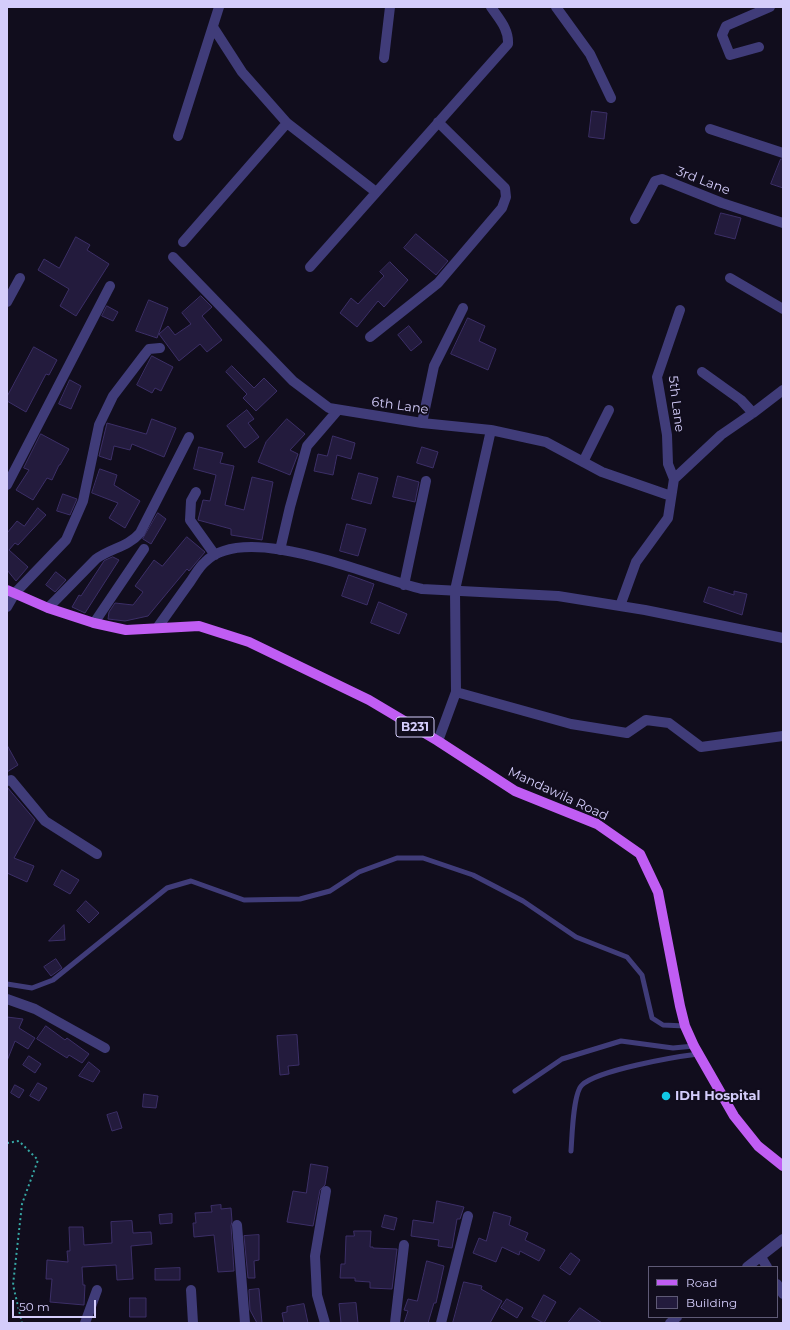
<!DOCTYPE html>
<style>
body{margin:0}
#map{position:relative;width:790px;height:1330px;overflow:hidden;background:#110d1d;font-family:Montserrat,sans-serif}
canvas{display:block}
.frame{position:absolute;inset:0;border:8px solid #d4cdfb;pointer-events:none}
.legend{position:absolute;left:648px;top:1266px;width:130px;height:52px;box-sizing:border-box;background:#110d1d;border:1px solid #5f5a76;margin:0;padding:5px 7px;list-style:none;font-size:12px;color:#d4cdfb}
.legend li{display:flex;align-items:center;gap:8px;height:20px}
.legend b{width:20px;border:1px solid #5f5a76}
.scale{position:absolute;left:12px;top:1300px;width:84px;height:18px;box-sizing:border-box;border:2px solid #d4cdfb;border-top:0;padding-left:5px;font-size:12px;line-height:14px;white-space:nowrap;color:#d4cdfb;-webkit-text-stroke:3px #110d1d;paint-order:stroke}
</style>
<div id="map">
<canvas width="790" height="1330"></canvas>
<div class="frame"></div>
<ul class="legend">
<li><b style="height:5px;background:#c05df3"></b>Road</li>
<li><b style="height:11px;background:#231b3d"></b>Building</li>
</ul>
<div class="scale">50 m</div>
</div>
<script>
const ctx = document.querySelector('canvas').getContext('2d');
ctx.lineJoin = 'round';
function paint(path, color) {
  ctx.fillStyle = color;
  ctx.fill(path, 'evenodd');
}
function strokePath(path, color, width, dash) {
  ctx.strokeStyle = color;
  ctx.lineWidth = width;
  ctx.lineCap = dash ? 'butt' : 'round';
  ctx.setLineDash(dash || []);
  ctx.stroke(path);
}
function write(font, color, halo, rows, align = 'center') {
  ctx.font = font + ' Montserrat,sans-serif';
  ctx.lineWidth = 4;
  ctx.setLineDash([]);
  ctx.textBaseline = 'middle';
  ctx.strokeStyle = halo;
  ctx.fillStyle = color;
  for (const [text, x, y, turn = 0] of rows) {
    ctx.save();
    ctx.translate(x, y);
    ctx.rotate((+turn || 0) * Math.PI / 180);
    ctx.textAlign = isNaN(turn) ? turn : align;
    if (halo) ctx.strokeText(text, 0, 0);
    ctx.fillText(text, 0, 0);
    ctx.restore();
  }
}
const building = new Path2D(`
 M592 111 607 113 604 139 589 137Z
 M781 159H783V188L771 184Z
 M721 213 741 218 735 239 715 234Z
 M416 234 448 261 436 275 404 248Z
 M76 237 90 245 87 250 109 264 76 316 60 306 69 289 38 270 44 259 59 268Z
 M390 262 408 280 384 307 378 301 357 327 340 313 351 298 358 304 384 276 380 272Z
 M201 296 212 307 202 316 222 340 207 352 200 344 179 361 159 334 168 326 175 335 191 324 182 313Z
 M149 300 168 308 157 338 136 331Z
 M107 306 118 312 113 321 102 316Z
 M468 318 485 326 479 341 496 349 488 370 451 354Z
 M409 326 422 342 411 351 398 335Z
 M34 347 57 360 49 375 46 374 26 412 7 401V397Z
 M152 356 173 367 161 391 155 388 152 393 137 385Z
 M232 366 254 388 264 378 277 391 256 411 243 398 247 394 226 372Z
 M70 380 81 386 71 409 59 404Z
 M247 410 254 419 248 423 259 437 245 448 227 426Z
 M152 419 176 428 164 457 132 444 130 450 114 446 111 460 99 456 107 423 146 434Z
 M287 419 305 434 290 450 298 454 290 475 258 462 266 442Z
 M41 434 69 449 60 465H59L52 480 47 478 33 500 16 490 29 470 24 468Z
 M333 436 355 443 351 459 337 455 333 475 314 471 318 454 327 456Z
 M199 447 223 453 220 463 234 466 225 505 244 510 252 477 273 482 262 540 231 535V529L198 520 203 500 210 501 216 475 194 469Z
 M422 447 438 452 433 468 417 463Z
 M100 469 117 475 114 485 140 501 125 528 109 518 118 503 92 493Z
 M359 473 378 478 371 504 352 499Z
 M398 476 419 482 415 502 393 497Z
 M63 494 77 499 70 515 57 511Z
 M38 508 46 515 18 545 15 543 9 550 28 567 16 581 7 570V533L17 521 24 526Z
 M158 513 166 519 151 544 143 539Z
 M347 524 366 529 358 556 340 551Z
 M187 537 205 552 189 571 187 569 148 616 125 621 108 619 109 612 115 603 133 605 143 592 135 586 154 560 162 566Z
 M113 557 119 560 85 613 72 607 79 595 81 596 104 561Z
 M56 572 66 580 55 592 46 585Z
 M349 575 374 584 367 605 342 596Z
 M709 587 734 595V591L747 594 742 615 704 602Z
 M379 602 407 614 399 634 371 623Z
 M7 745 18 765 7 772Z
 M7 787 35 820 14 858 34 866 27 882 7 873Z
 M62 870 79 880 70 894 54 885Z
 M86 901 99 913 89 923 77 911Z
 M64 925 65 940 49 941Z
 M56 959 62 968 51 976 44 967Z
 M7 1017 23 1019 19 1028 35 1038 28 1049 15 1041 7 1061Z
 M46 1026 65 1040 67 1038 89 1054 82 1063 69 1055 67 1058 37 1039Z
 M297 1035 299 1065 288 1066 289 1074 280 1075 277 1036Z
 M29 1056 41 1064 35 1073 23 1065Z
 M89 1062 100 1071 93 1082 79 1076Z
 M38 1083 47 1088 39 1101 30 1096Z
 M15 1085 24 1090 19 1098 11 1093Z
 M144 1094 158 1096 156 1108 143 1107Z
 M117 1112 122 1128 112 1131 107 1115Z
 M311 1164 328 1167 325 1185 320 1190 313 1226 287 1222 293 1191 306 1193Z
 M437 1201 464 1207 460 1219H457L452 1248 438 1246 439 1240 411 1236 413 1220 433 1223Z
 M221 1205V1209L231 1208 232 1221 231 1226 234 1271 218 1272 214 1235 194 1237 193 1223H196L195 1213 212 1212 211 1206Z
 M494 1212 511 1217 509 1225 528 1233 525 1240 545 1250 539 1261 520 1251 519 1255 502 1247 496 1262 473 1253 479 1238 486 1241Z
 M172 1214V1223L160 1224 159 1215Z
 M385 1215 397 1218 394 1230 382 1227Z
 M132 1221 133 1233 151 1232 152 1244 131 1246 133 1279 117 1280 116 1265 82 1267 83 1285H85L84 1305 50 1302 52 1279H46L47 1260 68 1262 67 1251H70L69 1227H83L84 1245 112 1243 111 1222Z
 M354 1231H371L370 1247H373V1248L397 1249 392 1289 370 1288V1282L355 1281V1278H340L341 1264H345L346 1236H354Z
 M259 1235V1260L254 1261 255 1278H248L244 1236Z
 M571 1253 580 1260 570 1275 560 1268Z
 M427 1261 444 1266 436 1303H434L428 1323H404L408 1311 404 1310 408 1299 417 1301Z
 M180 1268V1280H155V1269Z
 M464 1282 482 1286 481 1289 502 1301 490 1323H453Z
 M259 1289 262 1323H257L250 1310 249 1292V1290Z
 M544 1295 556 1302 544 1323 532 1317Z
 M130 1298H146V1317H130Z
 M507 1299 523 1308 517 1318 501 1308Z
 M356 1303 358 1323H341L339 1304Z
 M304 1304 308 1323H284L282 1313 287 1312V1307Z
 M580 1308 602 1323H568Z`);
paint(building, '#231b3d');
strokePath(building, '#3c2f67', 1);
strokePath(new Path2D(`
 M7 1143 19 1141 38 1160 22 1204 13 1285 22 1323`), '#36a7a4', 2, [2, 3]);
strokePath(new Path2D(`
 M7 984 32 988 53 980 167 888 191 881 244 900 300 899 330 891 359 872 397 858H423L473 875 523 901 576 937 627 957 642 975 652 1018 663 1025 685 1026
 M515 1091 562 1059 621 1041 673 1048 694 1046
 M571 1151C572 1138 573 1093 582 1085 598 1070 674 1057 698 1054`), '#403c79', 5);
strokePath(new Path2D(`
 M556 7 590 54 611 98
 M213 27 242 72 287 123 376 192
 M759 47 730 55 722 35 726 26 770 7
 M384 58 390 7
 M710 129 783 153
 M178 136 219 7
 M635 219 655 181 662 179 722 203 783 223
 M183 242 287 123
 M173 257 293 381 329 408 422 423 491 430 546 442 602 472 671 496
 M310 267 508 44C509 29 499 19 491 7
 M730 278 783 309
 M7 302 20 278
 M370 337 438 283 502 208 506 197 505 188 438 122
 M702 372 741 400 753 413
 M422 423 434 366 463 308
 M583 462 609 410
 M674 479 668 464 667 435 657 377 680 310
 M7 485 110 286
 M196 492 191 501 190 520 215 555
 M280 550 290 507 307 446 338 410
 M404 585 426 481
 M620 606 636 562 668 518 674 479 721 435 753 413 783 390
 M7 607 15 593 66 540 83 501 99 425 113 396 145 354 149 349 160 348
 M48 608 96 559C111 548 128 547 140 533L189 437
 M94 623 144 549
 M157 628C168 613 179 597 190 582 195 575 199 567 205 562 246 520 372 578 422 589L558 596 645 610 783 638
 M456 692 571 724 627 733 646 720 669 723 701 747 783 736
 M438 741 456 692 455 590 491 430
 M7 781 11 780 45 821 97 854
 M7 999 35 1009 105 1048
 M237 1225 245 1323
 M761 1257 767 1267
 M747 1267 783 1239
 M777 1284 783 1294
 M191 1290 193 1323
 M85 1323 97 1290
 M325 1323 317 1295 315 1256 326 1191
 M395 1323 404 1245
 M441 1323 468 1216
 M670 1323 677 1317`), '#403c79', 10);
strokePath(new Path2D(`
 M7 590 48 608 94 623 126 630 199 626 249 642 369 700 438 741 515 791 597 824 640 854 658 892 680 1006 685 1026 694 1046 734 1116 758 1146 783 1166`), '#c05df3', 10);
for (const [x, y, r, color] of [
 [666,1096,5,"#11c7e4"]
]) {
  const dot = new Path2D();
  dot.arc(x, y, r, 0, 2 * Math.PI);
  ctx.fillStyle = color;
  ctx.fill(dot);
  strokePath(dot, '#110d1d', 1.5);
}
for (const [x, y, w] of [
 [415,727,38]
]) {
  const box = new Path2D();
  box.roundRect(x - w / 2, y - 10, w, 20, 3);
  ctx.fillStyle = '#110d1d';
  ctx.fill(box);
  strokePath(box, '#d4cdfb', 1);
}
write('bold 12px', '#d4cdfb', null, [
 ["B231",415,727]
]);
write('13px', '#d4cdfb', '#110d1d', [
 ["3rd Lane",703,181,21],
 ["5th Lane",676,404,83],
 ["6th Lane",400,406,8],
 ["Mandawila Road",558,794,25]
]);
write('bold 13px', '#d4cdfb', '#110d1d', [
 ["IDH Hospital",675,1096]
], 'left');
</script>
